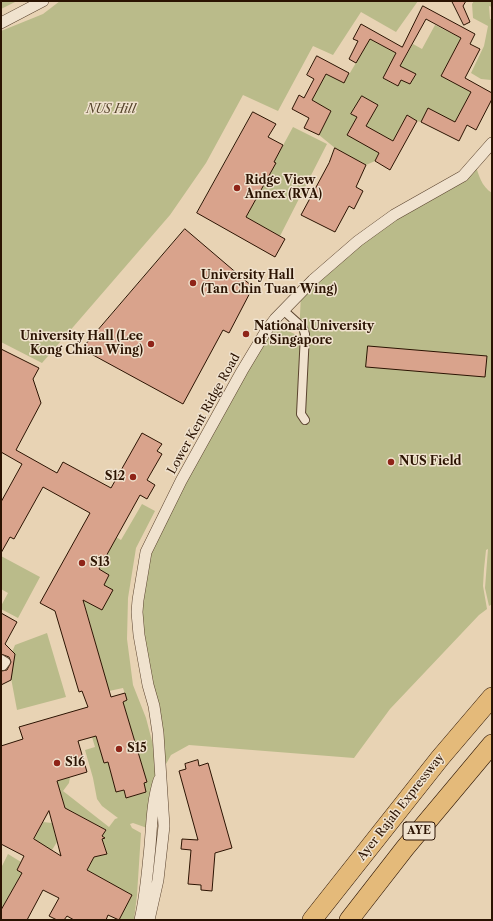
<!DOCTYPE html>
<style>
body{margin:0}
#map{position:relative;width:493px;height:921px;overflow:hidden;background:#e8d3b4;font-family:"Libre Caslon Text",serif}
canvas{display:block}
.frame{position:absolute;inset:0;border:2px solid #2b1302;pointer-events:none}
</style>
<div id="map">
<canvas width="493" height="921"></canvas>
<div class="frame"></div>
</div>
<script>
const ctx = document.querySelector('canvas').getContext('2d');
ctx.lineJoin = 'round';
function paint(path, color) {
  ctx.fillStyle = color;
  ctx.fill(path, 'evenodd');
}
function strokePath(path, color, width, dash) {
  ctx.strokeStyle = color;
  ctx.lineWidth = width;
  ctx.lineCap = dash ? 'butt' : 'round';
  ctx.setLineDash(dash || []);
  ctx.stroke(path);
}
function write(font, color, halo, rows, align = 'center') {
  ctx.font = font + ' "Libre Caslon Text",serif';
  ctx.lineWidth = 3;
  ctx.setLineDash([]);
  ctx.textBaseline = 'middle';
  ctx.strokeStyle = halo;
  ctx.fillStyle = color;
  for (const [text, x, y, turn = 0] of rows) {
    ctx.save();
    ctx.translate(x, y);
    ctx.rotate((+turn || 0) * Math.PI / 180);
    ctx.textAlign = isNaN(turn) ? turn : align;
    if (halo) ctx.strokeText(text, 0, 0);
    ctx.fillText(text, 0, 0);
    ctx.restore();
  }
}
paint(new Path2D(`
 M1 1H17L1 9Z
 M60 1H418L396 32 361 12 333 55 313 46 278 111 243 95 206 163 170 215 42 363 1 342V329L2 325 1 324V31L43 14Z
 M474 1H492V7L489 6 490 19H492V78L491 80 481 79 471 73 484 46 488 26 473 18 472 4Z
 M435 25 461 38 441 76 471 92 455 122H421L417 121 407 115 393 141 366 126 378 105 362 96 351 114 357 117 347 134 379 153 375 161 366 165 335 148 319 135 331 111 312 100 326 74 344 83 370 39 396 53 383 78 397 86 401 79 410 84 416 74 400 66 413 44 422 49Z
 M293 127 327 144 280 236 246 217 276 163 274 162Z
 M475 164C479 175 481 186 492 193V604L489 606 485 588 488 549 486 550 484 569 483 586 487 609 479 615 390 709 354 758 189 745 171 755 160 775 150 829 133 823 130 824 132 828 141 833 137 895 134 920H119L132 895 87 870 91 863 87 859 107 854 102 839 105 838 102 836 106 830 71 811H66L57 781 70 777 69 783 63 791 109 827 115 819 118 818 102 806 97 799 93 778 85 750 95 747 92 737 96 736 104 763 108 762 116 792 124 790 127 798 146 792 144 783 147 782 123 702 127 700 123 688 109 691 84 602H80L116 537 121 540 142 504 155 511 136 548 128 598 127 639 133 685 146 718 160 772 138 600 146 552 275 319 286 330 299 336 301 294 333 261Z
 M1 556 40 577 18 618 1 609V606L8 593 1 589Z
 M47 633 66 697 17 710 8 662 15 645Z
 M43 822 52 823 57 842 52 850 30 847Z
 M8 854 21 862 17 870 22 873 1 910V868Z`), '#babb8a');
const building = new Path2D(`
 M452 1H466L463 6 470 22 464 25Z
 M423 6 475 34 470 44 480 49 465 78 492 93V99L476 130 467 125 459 141 421 122 428 108 455 122 471 92 441 76 461 38 426 19 400 66 416 74 410 84 401 80 398 86 383 78 396 53 370 39 356 63 349 59 358 41 353 39 361 24 402 47Z
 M317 56 349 73 344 83 326 74 312 100 331 111 319 135 304 128 309 118 292 109 299 95 304 98 314 79 307 75Z
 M362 96 378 105 366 126 393 141 407 115 417 121 390 170 375 161 379 153 347 135 357 117 351 114Z
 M253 112 276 124 268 137 283 145 274 162 276 163 246 217 285 239 275 257 197 213Z
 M335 148 366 165 356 187 363 191 354 209 349 206 335 232 301 215 329 163Z
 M185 229 253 287 229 333 223 330 183 404 82 349Z
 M368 346 487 356 485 377 366 367Z
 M1 349 39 368 33 379 41 403 16 450 57 473 63 462 111 488 142 433 162 444 157 451 162 454 147 480 155 485 147 499 140 495 99 569 109 575 104 585 113 590 102 610 83 600 111 697 125 693 127 700 123 702 147 782 144 783 146 792 126 798 124 790 116 792 108 762 104 763 96 736 78 741 87 772 57 781 65 808 106 830 102 836 105 838 102 839 107 854 94 857 87 870 132 895 119 920 108 915 106 920H74L67 916 64 920H57L49 916 59 898 43 890 27 920H1V910L22 873 17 870 24 856 1 844V746L23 739 19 727 88 707 82 691 79 692 55 611 40 603 90 513 43 487 14 539 10 537 1 553V502L22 464 1 452ZM49 811 61 856 34 839Z
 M1 613 17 622 5 644 15 654 11 680 1 685V671L7 670 11 662 9 657 1 654Z
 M198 760 199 766 208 763 232 848 215 853 212 891 201 890V885L188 884 191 850 181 849 182 839 198 840 179 771 186 769 185 764Z`);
paint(building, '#d9a38c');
strokePath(building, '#2b1302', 1);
const pedestrian = new Path2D(`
 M283 310 303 328 305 334 301 414 305 420
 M1 659 6 662 3 666 1 665`);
const minor = new Path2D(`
 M1 23 43 1
 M140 920C145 899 147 877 149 856 152 831 151 805 159 780
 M149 920 158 880 164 826 158 733 154 706 148 685 139 635 137 612 138 600 146 552 181 481 242 371 266 331 275 319 313 280 358 241 394 215 463 176 492 143`);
const motorway = new Path2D(`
 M312 920 440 758 492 697
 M349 920 405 848 492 744`);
strokePath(pedestrian, '#5a432e', 10);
strokePath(minor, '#5a432e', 12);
strokePath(motorway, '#2b1302', 20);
strokePath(pedestrian, '#f0e2ce', 8);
strokePath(minor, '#f0e2ce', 11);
strokePath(motorway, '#e4ba7a', 19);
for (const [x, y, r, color] of [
 [237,188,4,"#8f2418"],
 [193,283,4,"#8f2418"],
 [246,334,4,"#8f2418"],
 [151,344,4,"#8f2418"],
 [391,462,4,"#8f2418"],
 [133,477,4,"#8f2418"],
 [82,563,4,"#8f2418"],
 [119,749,4,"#8f2418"],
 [57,763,4,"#8f2418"]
]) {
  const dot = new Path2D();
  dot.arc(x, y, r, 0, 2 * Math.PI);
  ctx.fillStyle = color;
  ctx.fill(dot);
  strokePath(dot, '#f0e2ce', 1.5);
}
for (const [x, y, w] of [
 [419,831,32]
]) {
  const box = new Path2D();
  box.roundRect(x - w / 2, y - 9, w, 18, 3);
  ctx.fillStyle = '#f0e2ce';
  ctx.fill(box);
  strokePath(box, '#2b1302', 1);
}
write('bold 11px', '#2b1302', null, [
 ["AYE",419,831]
]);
write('italic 12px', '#56452b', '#f0e2ce', [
 ["NUS Hill",111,110]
]);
write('bold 12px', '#2b1302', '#f0e2ce', [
 ["Ridge View",245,181],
 ["Annex (RVA)",245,195],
 ["University Hall",201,276],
 ["(Tan Chin Tuan Wing)",201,290],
 ["National University",254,327],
 ["of Singapore",254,341],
 ["University Hall (Lee",143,337,"right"],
 ["Kong Chian Wing)",143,351,"right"],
 ["NUS Field",399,462],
 ["S12",125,477,"right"],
 ["S13",90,563],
 ["S15",127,749],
 ["S16",65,763]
], 'left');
write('12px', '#2b1302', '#f0e2ce', [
 ["Lower Kent Ridge Road",204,414,-61],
 ["Ayer Rajah Expressway",401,807,-52]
]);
</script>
